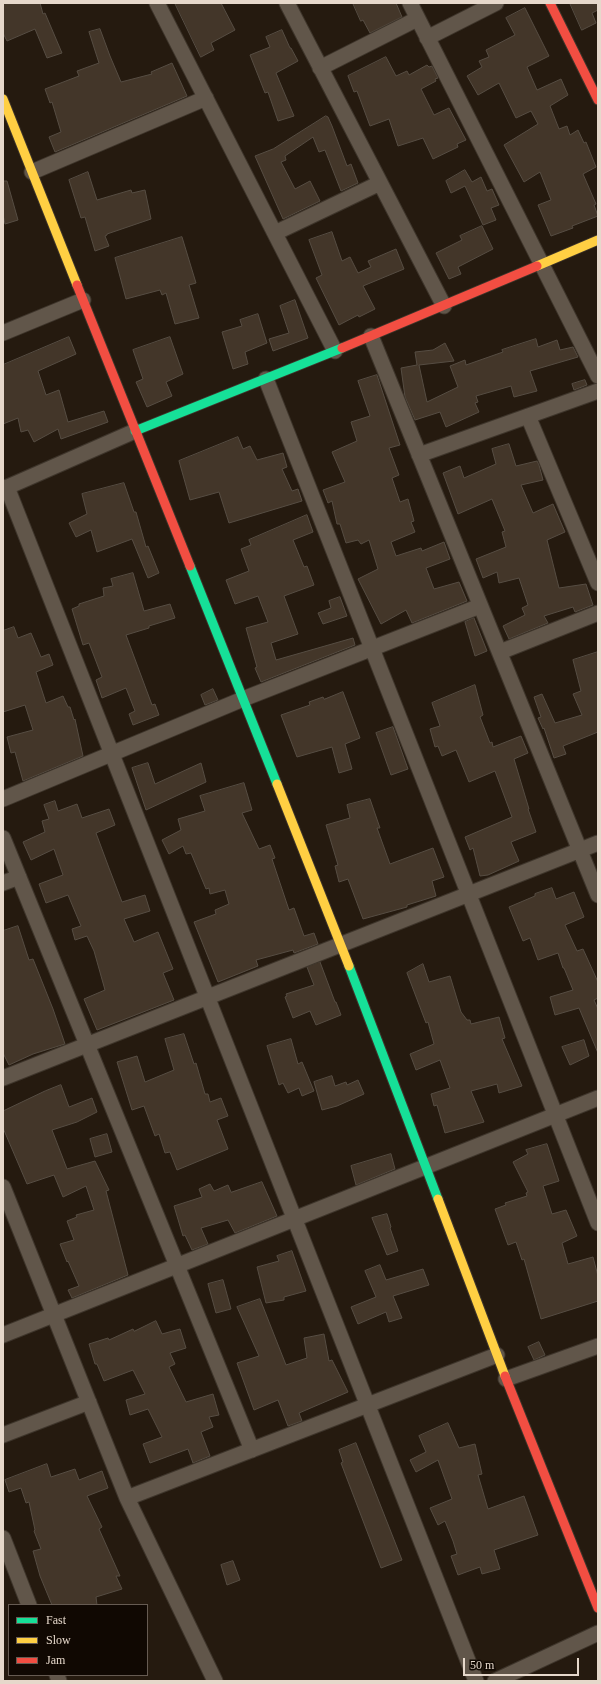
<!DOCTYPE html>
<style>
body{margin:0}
#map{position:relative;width:601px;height:1684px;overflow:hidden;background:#251a0f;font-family:"Times New Roman",serif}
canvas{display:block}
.frame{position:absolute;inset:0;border:4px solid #e6d8cb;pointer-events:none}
.legend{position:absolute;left:8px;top:1604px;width:140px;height:72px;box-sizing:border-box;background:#100802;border:1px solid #665b52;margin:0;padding:5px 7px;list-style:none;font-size:12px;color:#e6d8cb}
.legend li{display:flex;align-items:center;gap:8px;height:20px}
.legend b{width:20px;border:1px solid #665b52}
.scale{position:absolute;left:463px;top:1658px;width:116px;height:18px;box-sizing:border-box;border:2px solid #e6d8cb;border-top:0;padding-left:5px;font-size:12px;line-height:14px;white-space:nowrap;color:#e6d8cb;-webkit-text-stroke:3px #100802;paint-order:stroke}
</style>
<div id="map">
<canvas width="601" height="1684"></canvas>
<div class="frame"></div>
<ul class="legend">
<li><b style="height:5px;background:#16e098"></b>Fast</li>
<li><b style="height:5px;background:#ffcf43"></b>Slow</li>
<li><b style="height:5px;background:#f24e42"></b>Jam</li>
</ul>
<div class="scale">50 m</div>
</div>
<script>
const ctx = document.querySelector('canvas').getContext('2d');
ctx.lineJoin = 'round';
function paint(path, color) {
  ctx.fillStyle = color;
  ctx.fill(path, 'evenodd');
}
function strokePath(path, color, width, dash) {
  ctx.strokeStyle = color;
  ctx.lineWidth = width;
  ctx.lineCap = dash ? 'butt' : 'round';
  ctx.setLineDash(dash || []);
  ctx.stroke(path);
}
const building = new Path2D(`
 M3 3H40L43 14 45 13 62 53 47 58 35 29 7 41 3 33Z
 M175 3H221L235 30 211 43 214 50 201 57Z
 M353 3H396L402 17 370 33 363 20 361 21Z
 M570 3H598V10L592 13 596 23 582 30Z
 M525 8 549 56 527 67 537 90 561 79 568 95 550 106 559 129 567 126 570 135 578 130 584 143 586 142 596 167 583 174 596 204 594 205 598 216 572 226 573 228 551 236 538 205 551 200 540 172 524 182 504 145 538 124 531 111 516 118 499 83 478 95 467 76 482 67 479 61 489 57 486 50 515 35 506 18Z
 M100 29 110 56 121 82 152 74 151 72 172 63 187 96 55 152 49 137 61 132 52 102 50 103 45 89 79 76 77 71 99 63 89 32Z
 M282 30 290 48H291L298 61 276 73 294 116 278 121 268 92 265 93 250 55 270 47 266 37Z
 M386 57 396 76 407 71 409 75 427 65 429 67 432 66 438 78 435 79 436 81 421 89 434 115 449 108 466 140 457 144 458 147 433 159 423 138 398 146 389 119 370 126 357 91 354 92 348 76Z
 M326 116 328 117 332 126 347 166 351 164 358 183 341 191 325 150 319 152 313 137 285 156 286 160 281 162 295 189 310 181 320 201 283 219 255 156 273 149Z
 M465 170 472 182 481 177 487 191 492 189 499 205 491 208 496 220 483 225 465 186 451 193 446 181Z
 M88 172 97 200 131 190 132 193 145 190 151 219 107 234V235L105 236 109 246 95 251 85 217 81 218 69 180Z
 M3 181H7L18 220 5 224 3 215Z
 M482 226 493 249 458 267 461 274 449 279 436 253 462 240 460 236Z
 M332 232 342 261 350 257 358 273 371 267 368 261 396 249 404 269 363 286 375 309 359 317 358 315 339 325 316 278 322 275 309 240Z
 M182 237 196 283 189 285 199 318 175 324 166 293 162 295 160 290 126 299 115 258Z
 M295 300 308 338 273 351 269 339 289 333 280 306Z
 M258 314 267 343 245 352 248 364 233 369 222 332 242 326 240 320Z
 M69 337 76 354 38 371 46 395 59 390 68 422 104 411 108 422 61 439 58 429 34 442 28 430 21 432 18 418 3 424V365Z
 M170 337 183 374 166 382 172 396 147 407 136 382 143 379 133 350Z
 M536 339 538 347 557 340 560 350 573 347 578 357 530 371 537 391 514 397 511 386 476 396 478 402 475 403 479 412 446 427 440 412 415 420 405 397 401 368 417 365 415 352 433 350 445 343 454 361 419 365 427 402 458 387 450 366 465 360 466 365 503 352 502 350Z
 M377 375 400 445 389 448 399 475 392 478 400 502 408 499 414 521 411 522 415 532 391 542 396 556 421 548 422 551 444 542 450 559 426 568 434 589 459 582 467 601 412 623 406 610 381 624 358 579 378 569 369 540 361 544 358 540 346 543 340 524H337L332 501 328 503 323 490 345 482 332 452 357 441 351 422 370 416 358 381Z
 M585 380 587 385 574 390 572 384Z
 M238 437 243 449 250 446 257 460 283 453 287 467 282 469 292 491 298 489 302 501 229 523 219 492 190 500 179 461Z
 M509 444 516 466 537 461 539 465 543 480 521 485 533 513 553 504 565 532 547 540 559 588 586 584 593 605 575 612 573 607 544 616 548 623 509 639 503 626 525 615 522 608 528 605 519 578 499 583 497 572 483 578 476 559 506 547 502 532 505 531 492 499 458 514 443 473 460 466 464 478 496 464 492 449Z
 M124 483 134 512H136L146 547 148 546 159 573 148 578 132 539 97 552 91 530 76 537 69 523 87 514 82 494Z
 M307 515 313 532 293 540 304 567 307 566 314 585 284 596 298 634 271 643 276 660 353 638 355 645 261 682 255 668 257 667 246 628 268 622 258 596 235 604 226 580 249 571 241 549 251 545 249 540Z
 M133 573 144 611 170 604 175 618 149 626V628L126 635 152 705 155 704 159 715 133 725 129 714 135 711 126 688 102 698 96 680 102 677 89 643 83 645 72 609 79 606V604L104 596 103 588 113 586 111 579Z
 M340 597 347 616 323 624 318 613 331 608 329 601Z
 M474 618 487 651 475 656 465 622Z
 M14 627 18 638 31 633 41 657 49 654 53 665 36 672 46 703 63 696 68 707H70L74 720 75 719 83 756 23 781 15 752 11 753 7 737 33 730 25 705 3 712V631Z
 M598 652V732L563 746 566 754 554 758 544 728 543 729 538 718 541 717 534 697 542 694 555 723 582 715 573 694 581 691 573 660Z
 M475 685 483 715 480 717 490 743 492 742 493 747 521 736 528 753 514 759 529 809H528L536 832 511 842 519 861 488 875 480 876 473 848 470 850 465 837 512 817 495 771 469 782 456 750 442 756 438 746 435 747 430 729 440 726 432 703Z
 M213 689 218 700 205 705 201 695Z
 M343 692 360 738 345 744 352 769 339 773 332 747 297 757 281 715 310 705 309 702 323 697 324 699Z
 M393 727 408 769 391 775 376 733Z
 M148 763 155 784 201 763 206 782 146 810 132 768Z
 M244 783 252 810 242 813 259 849 270 845 275 858 272 859 289 910 294 908 304 936 314 933 318 944 294 953 293 950 256 960 258 966 218 982 194 922 216 914 215 910 229 904 225 890 210 894 209 888 206 889 191 853 186 854 183 846 169 854 162 840 181 830 178 819 205 811 200 796Z
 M370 799 380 828H377L390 864 433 848 444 877 432 881 436 896 407 905V907L363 919 348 879 339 882 335 866 338 865 326 825 350 818 347 805Z
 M55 801 58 811 77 804 82 818 109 809 115 825 96 833 109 868 122 902 145 895 150 911 124 919 134 942 158 932 173 969 163 973 174 1000 97 1030 84 999 105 990 94 951 87 936 75 940 72 929 81 926 68 895 46 903 39 884 63 875 54 849 31 860 23 842 45 832 42 821 49 819 44 805Z
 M552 888 556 899 574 892 584 917 565 925 577 951 583 949 598 982V998L594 1000 598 1009V1053L579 1008 555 1015 550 997 573 990 564 968H563L558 953 538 960 530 938 523 941 509 907 535 896V894Z
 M18 926 29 960 33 959 53 1009 65 1044 33 1054 9 1065 3 1053V931Z
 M320 962 335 1002H336L341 1015 316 1025 310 1011 293 1018 285 997 287 996 286 994 314 985 307 967Z
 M423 964 429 982 450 976 461 1012 467 1020H470L471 1024 499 1017 505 1038 502 1039 522 1086 499 1093 497 1084 471 1091 484 1122 445 1133 437 1105 434 1106 431 1094 450 1088 440 1060 416 1070 410 1054 434 1044 428 1022 426 1023 407 973Z
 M184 1034 194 1064 196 1063 205 1094H208L210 1102 221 1098 228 1116 217 1120 228 1149 177 1170 170 1152 165 1153 159 1134 155 1136 144 1106 132 1110 117 1062 137 1056 145 1082 174 1070 165 1039Z
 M291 1039 298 1064 302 1062 314 1091 302 1096 299 1088 288 1093 283 1083 279 1085 267 1046Z
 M584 1040 589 1056 570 1065 562 1047Z
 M332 1076 335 1086 346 1082 347 1085 358 1080 364 1094 337 1106 322 1110 314 1082Z
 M61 1085 69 1107 92 1098 97 1112 77 1122 52 1130 67 1169 95 1161 109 1190 106 1191 128 1275 72 1298 68 1290 79 1286 68 1261 67 1262 60 1244 74 1240 67 1221 77 1217 76 1215 94 1210 86 1186 63 1197 54 1175 27 1184 3 1128V1111L45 1091Z
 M107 1134 112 1152 95 1157 90 1139Z
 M547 1144 559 1181 543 1186 552 1214 566 1210 577 1236 562 1243 568 1264 593 1257 598 1276V1301L541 1319 524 1259 522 1260 516 1242 508 1245 495 1209 506 1205 505 1203 527 1196 526 1193 528 1192 513 1162 528 1154 526 1150Z
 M391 1154 395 1169 356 1185 351 1166Z
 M262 1182 277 1216 235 1233 228 1220 201 1228 208 1244 192 1250 185 1235 183 1236 174 1206 202 1197 199 1189 210 1184 214 1191 228 1185 231 1192Z
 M387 1214 391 1227 390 1228 398 1251 387 1255 372 1218Z
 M292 1251 306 1291 284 1297V1300L266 1303 257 1267 279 1261 277 1256Z
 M380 1265 386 1280 423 1269 429 1285 393 1296 402 1318 389 1322 386 1312 358 1324 351 1307 376 1297 365 1271Z
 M223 1280 231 1309 216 1313 208 1284Z
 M260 1299 286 1365 307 1358 304 1338 324 1334 329 1361 332 1360 348 1392 299 1413 302 1421 288 1426 278 1400 254 1410 237 1363 259 1356 237 1307Z
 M156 1321 162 1334 180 1329 186 1348 170 1353 175 1364 169 1367 186 1402 213 1394 219 1415 209 1417 213 1427 201 1432 210 1456 193 1463 188 1449 150 1463 143 1444 162 1437 148 1409 130 1415 126 1400 145 1394 133 1370 104 1381 97 1364H95L89 1344 108 1338 109 1340 133 1329 134 1331Z
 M539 1342 545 1355 534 1360 528 1347Z
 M448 1423 459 1448 475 1444 482 1474 478 1475 488 1509 524 1496 538 1535 494 1550 500 1569 482 1574 480 1567 458 1575 451 1556 457 1554 453 1541 445 1521 438 1525 430 1508 452 1499 438 1460 416 1472 410 1460 426 1452 419 1436Z
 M356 1443 402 1560 381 1568 341 1463 343 1462 339 1450Z
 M47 1464 51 1477 75 1469 79 1480 102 1471 108 1488 87 1496 102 1527 99 1529 120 1576H116L122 1589 96 1597 97 1605H52L40 1576 33 1551 41 1549 34 1531 35 1530 29 1502 26 1503 21 1488 9 1492 5 1480Z
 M233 1561 240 1580 227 1585 221 1565Z`);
paint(building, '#433629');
strokePath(building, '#564d43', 1);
const street = new Path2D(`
 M157 3 335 351
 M287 3 444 306
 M410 3 598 376
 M427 38 496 3
 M320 68 417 19
 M32 172 206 98
 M275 233 380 183
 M3 333 83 300
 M371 336 598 895
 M266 379 598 1223
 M528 416 598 583
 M419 455 598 391
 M7 487 476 1681
 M3 489 135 431
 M500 652 598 613
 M3 799 243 699 480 606
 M3 838 252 1450
 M3 883 19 877
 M3 1078 598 843
 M3 1187 127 1498 215 1681
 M3 1335 598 1098
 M506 1379 598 1346
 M3 1435 89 1402
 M127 1498 497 1355
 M3 1538 29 1605
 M57 1675 59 1681
 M495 1681 598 1633`);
const fast = new Path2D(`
 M135 431 342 348
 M190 566 277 784
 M349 966 438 1199`);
const slow = new Path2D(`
 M3 99 77 285
 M537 266 598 240
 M277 784 349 966
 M438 1199 505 1376`);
const jam = new Path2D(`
 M550 3 598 100
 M77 285 190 566
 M342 348 537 266
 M505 1376 598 1608`);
strokePath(street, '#3e352b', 17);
strokePath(fast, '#3e352b', 11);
strokePath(slow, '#3e352b', 11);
strokePath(jam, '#3e352b', 11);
strokePath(street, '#61564a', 15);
strokePath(fast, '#16e098', 9);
strokePath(slow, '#ffcf43', 9);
strokePath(jam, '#f24e42', 9);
</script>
